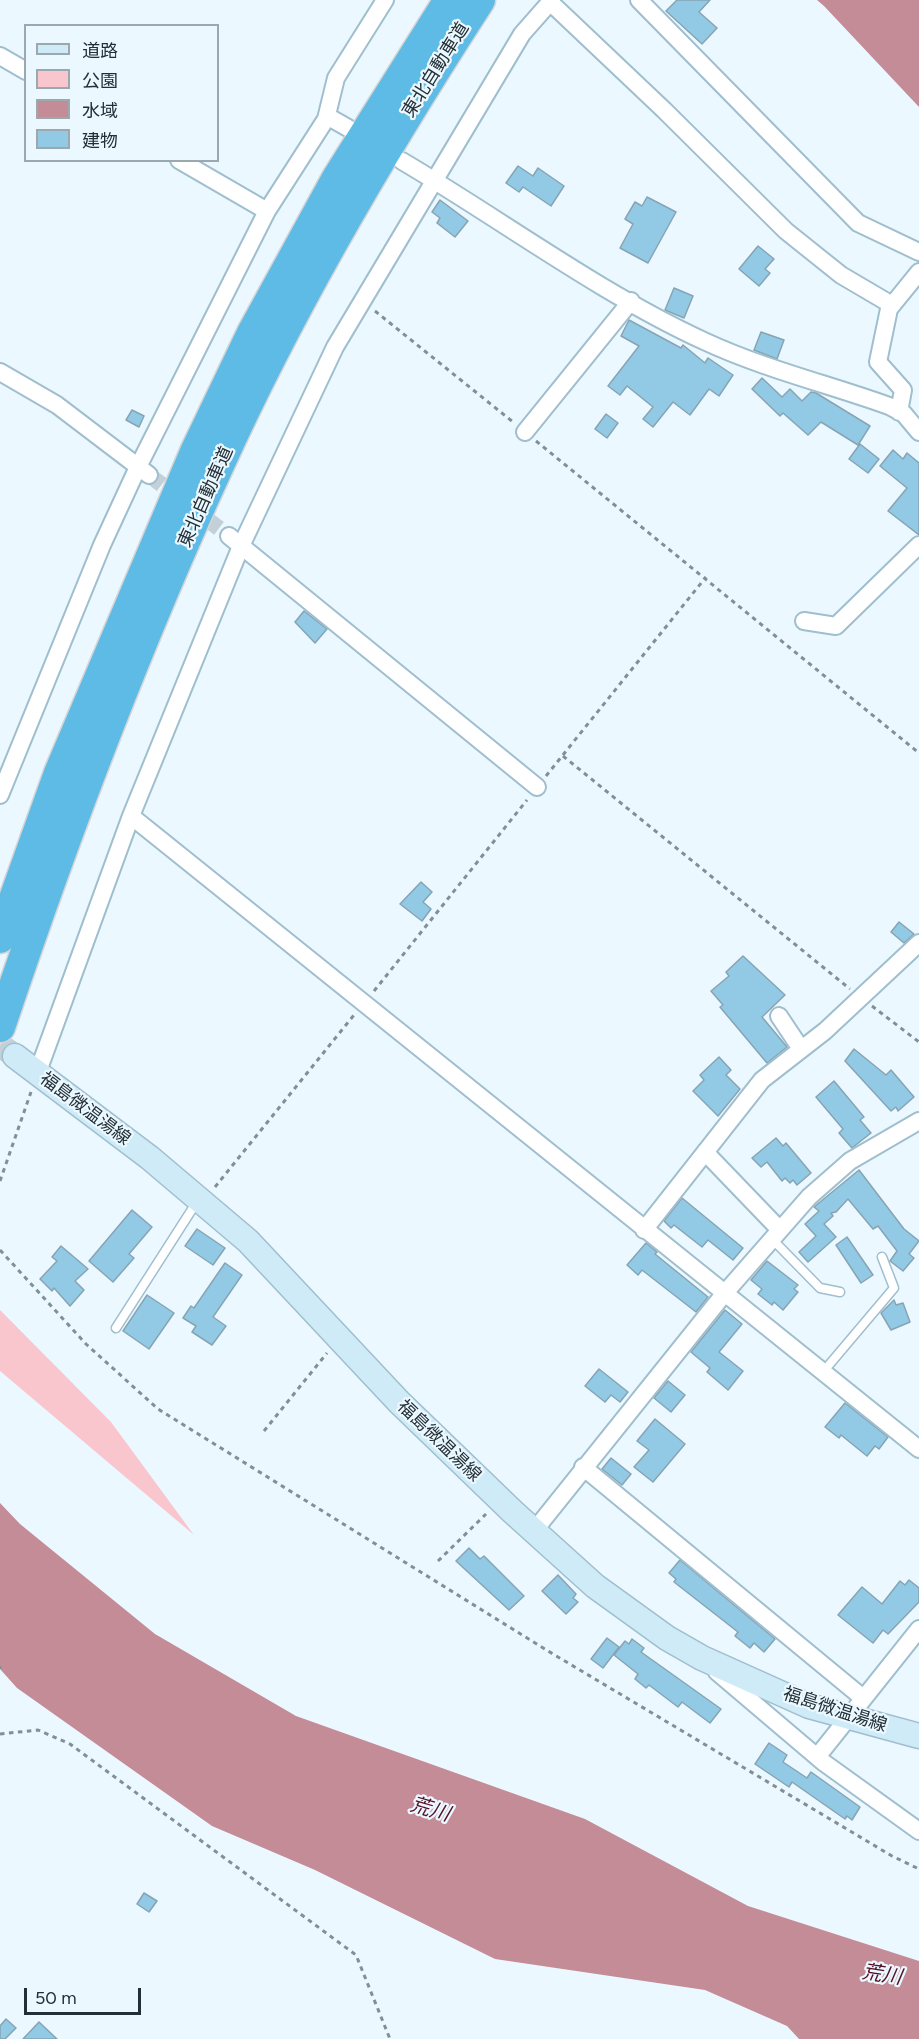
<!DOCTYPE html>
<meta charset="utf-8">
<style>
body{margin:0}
#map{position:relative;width:919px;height:2039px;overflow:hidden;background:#ecf8ff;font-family:Figtree,"Noto Sans JP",sans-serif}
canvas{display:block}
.legend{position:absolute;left:24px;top:24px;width:195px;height:138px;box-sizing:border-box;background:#ecf8ff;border:2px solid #9ba8ae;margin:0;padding:8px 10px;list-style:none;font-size:18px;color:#222f35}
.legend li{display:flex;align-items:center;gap:12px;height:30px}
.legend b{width:30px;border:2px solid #9ba8ae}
.scale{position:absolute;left:24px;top:1988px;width:117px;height:27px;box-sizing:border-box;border:3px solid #222f35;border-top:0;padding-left:8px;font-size:18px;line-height:21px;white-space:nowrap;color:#222f35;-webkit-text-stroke:4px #ecf8ff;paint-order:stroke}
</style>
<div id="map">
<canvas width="919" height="2039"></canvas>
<ul class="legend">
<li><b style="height:8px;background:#ceebf7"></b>道路</li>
<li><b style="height:16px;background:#f9c6ce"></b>公園</li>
<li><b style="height:16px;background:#c48c96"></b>水域</li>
<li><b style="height:16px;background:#92cae5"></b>建物</li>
</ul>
<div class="scale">50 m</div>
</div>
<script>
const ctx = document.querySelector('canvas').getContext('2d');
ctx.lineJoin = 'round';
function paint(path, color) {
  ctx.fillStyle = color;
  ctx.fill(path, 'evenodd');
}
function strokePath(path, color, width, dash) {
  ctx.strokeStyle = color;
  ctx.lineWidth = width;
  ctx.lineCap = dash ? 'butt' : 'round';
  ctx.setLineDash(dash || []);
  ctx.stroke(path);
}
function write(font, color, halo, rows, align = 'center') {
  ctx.font = font + ' Figtree,"Noto Sans JP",sans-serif';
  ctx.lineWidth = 4.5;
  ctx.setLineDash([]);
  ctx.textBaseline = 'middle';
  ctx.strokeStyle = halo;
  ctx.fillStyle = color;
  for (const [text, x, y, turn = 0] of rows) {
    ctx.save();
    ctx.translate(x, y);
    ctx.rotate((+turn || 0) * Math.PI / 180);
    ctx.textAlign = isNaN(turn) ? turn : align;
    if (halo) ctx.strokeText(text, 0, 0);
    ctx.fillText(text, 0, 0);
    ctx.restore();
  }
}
paint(new Path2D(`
 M0 1310 111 1422 194 1535 0 1371Z`), '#f9c6ce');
paint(new Path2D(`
 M817 0H919V107L824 6Z
 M0 1503 20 1524 155 1634 296 1716 585 1819 748 1906 919 1961V2039H799L787 2026 705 1990 495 1959 315 1870 212 1826 17 1688 0 1669Z`), '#c48c96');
const building = new Path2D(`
 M677 0H710L699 12 717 28 702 44 666 11Z
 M518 166 533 176 538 168 564 186 551 206 523 187 519 192 506 183Z
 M647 197 676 212 648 263 620 248 633 224 625 219 635 202 642 206Z
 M440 200 468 221 455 237 437 223 440 218 432 212Z
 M758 246 774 259 765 269 770 273 759 286 739 269Z
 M674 288 693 296 684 318 665 310Z
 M629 320 681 348 683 345 705 363 708 358 733 375 719 396 709 389 690 415 673 402 653 427 643 419 653 407 627 386 620 395 608 386 639 346 621 336Z
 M761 332 784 340 777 359 754 350Z
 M762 378 782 397 790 389 802 401 811 392 816 393 870 426 858 445 821 422 808 435 783 413 780 416 752 389Z
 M132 410 144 416 139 427 126 420Z
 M606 414 618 423 607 438 595 429Z
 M860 444 879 459 868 473 849 459Z
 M893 450 903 459 907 453 919 463V535L888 511 907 488 880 466Z
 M304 611 327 629 315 643 295 622Z
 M421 882 432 892 423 902 431 909 422 921 400 904Z
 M899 922 914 934 904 943 891 932Z
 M743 956 785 995 762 1017 787 1047 767 1063 720 1007 723 1005 711 991 729 976 726 972Z
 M854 1049 886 1075 891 1070 914 1097 898 1111 896 1107 891 1111 845 1061Z
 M719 1057 731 1070 726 1075 740 1089 718 1116 693 1091 704 1080 700 1075Z
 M834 1081 864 1117 860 1120 871 1133 852 1148 839 1133 843 1129 816 1097Z
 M776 1138 783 1146 786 1143 811 1173 797 1185 793 1180 790 1183 785 1178 782 1181 767 1162 761 1167 752 1158Z
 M859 1170 904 1229 919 1241 909 1254 914 1258 903 1271 890 1261 897 1251 878 1226 873 1229 848 1199 836 1212 831 1213 833 1216 824 1224 836 1237 808 1262 799 1252 816 1236 805 1224 819 1211 814 1207Z
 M682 1198 743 1248 733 1260 708 1240 702 1247 674 1225 671 1228 664 1221Z
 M132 1210 152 1227 129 1254 134 1258 113 1282 89 1261Z
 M197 1229 225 1248 213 1265 185 1246Z
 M847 1237 873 1275 861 1283 836 1245Z
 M646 1243 657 1252 655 1254 708 1297 696 1312 642 1270 638 1275 627 1265Z
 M61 1246 88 1269 75 1281 84 1290 70 1306 54 1288 52 1291 40 1279 57 1261 52 1257Z
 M767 1261 798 1285 794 1289 798 1292 783 1310 774 1302 772 1305 758 1294 762 1289 751 1280Z
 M225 1263 242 1275 213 1317 226 1326 212 1345 192 1332 196 1326 183 1318 191 1306 194 1308Z
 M147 1295 174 1313 149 1349 123 1331Z
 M894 1300 896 1305 903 1303 910 1322 891 1330 881 1313Z
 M725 1310 742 1324 719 1352 743 1371 728 1390 707 1372 710 1368 691 1352Z
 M599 1369 628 1392 620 1402 611 1395 605 1402 585 1386Z
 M668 1381 685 1395 671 1412 654 1398Z
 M845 1403 888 1437 879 1449 875 1446 867 1456 841 1435 839 1438 825 1427Z
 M655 1419 685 1444 653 1482 634 1467 649 1450 637 1441Z
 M611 1458 631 1474 622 1485 602 1469Z
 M469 1548 480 1559 484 1556 524 1596 509 1610 456 1561Z
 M680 1560 775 1639 764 1652 754 1643 750 1648 735 1636 738 1632 674 1582 676 1579 669 1573Z
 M558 1575 576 1594 573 1598 578 1602 566 1614 542 1591Z
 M909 1580 919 1588V1602L888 1634 883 1630 873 1643 838 1615 862 1587 882 1604 900 1581 905 1585Z
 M607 1638 619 1647 603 1668 591 1659Z
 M632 1639 644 1648 641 1652 721 1709 710 1723 682 1702 678 1707 649 1685 646 1688 635 1679 638 1674 614 1655 625 1641 629 1644Z
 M769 1743 787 1755 783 1762 807 1778 811 1772 860 1807 852 1820 847 1816 845 1819 792 1782 789 1787 755 1764Z
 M144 1893 157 1901 149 1912 137 1904Z
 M6 2019 16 2028 5 2039H0V2026Z
 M39 2022 57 2039H23Z`);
paint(building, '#92cae5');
strokePath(building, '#86a4b4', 1.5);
strokePath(new Path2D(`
 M149 475 229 536`), '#c4d0d7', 16, [16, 8]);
strokePath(new Path2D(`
 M0 1045 15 1056`), '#c4d0d7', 24, [24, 12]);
const service = new Path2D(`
 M772 1239 820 1288 840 1292
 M116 1328 198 1200
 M823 1372 894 1288 882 1257`);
const minor = new Path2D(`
 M639 0 858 223 919 252
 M551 3 664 110 786 231 841 275 892 305
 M0 56 26 71
 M327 116 348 128
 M179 160 267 211
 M402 161C502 220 598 292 704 341 764 369 828 384 889 406L904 414 919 432
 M0 372 57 405 149 475
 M899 412 903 390 878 362 889 309 919 272
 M525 432 631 301
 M229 536 537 787
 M804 621 836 626 919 545
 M0 795 102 545 138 467 267 211 326 119 336 78 385 0
 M131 816 919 1449
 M779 1016 801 1049
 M37 1074 131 816 241 546 335 347 522 34 552 0
 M705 1152 780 1230
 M644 1230 762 1080 825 1031 919 943
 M583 1467 863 1698
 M534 1531 724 1294 809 1197 850 1161 919 1121
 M717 1672 823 1762 919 1831
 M817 1757 919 1629`);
const secondary = new Path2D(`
 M15 1056 150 1158 248 1241 399 1402 513 1512 595 1586 667 1638 702 1658 809 1706 919 1736`);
const motorway = new Path2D(`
 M0 938 59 773 195 452 252 333 337 178 449 0
 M0 1027C64 836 136 646 220 463 293 302 384 148 480 0`);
strokePath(service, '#9fbece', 11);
strokePath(minor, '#9fbece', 20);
strokePath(secondary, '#9fbece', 27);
strokePath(motorway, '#d3d5d7', 33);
strokePath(new Path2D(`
 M375 311 513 422
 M536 441 919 753
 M563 756 850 989
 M546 776 706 577
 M374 991 527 800
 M872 1006 919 1042
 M0 1181 31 1092
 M215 1187 354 1015
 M0 1250 86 1344 158 1409 548 1651 892 1856 919 1869
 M264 1431 327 1353
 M438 1561 486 1514
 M0 1666V1669
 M0 1734 38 1730 70 1744 356 1955 390 2039`), '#828f95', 3, [4.5, 4.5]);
strokePath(service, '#fff', 8);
strokePath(minor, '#fff', 16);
strokePath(secondary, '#ceebf7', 24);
strokePath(motorway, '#5dbbe5', 30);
write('18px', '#222f35', '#ecf8ff', [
 ["東北自動車道",436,70,-58],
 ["東北自動車道",206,497,-66],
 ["福島微温湯線",85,1109,37],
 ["福島微温湯線",439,1441,44],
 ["福島微温湯線",835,1710,18]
]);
write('italic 20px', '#530f23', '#ecf8ff', [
 ["荒川",430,1810,16],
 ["荒川",882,1975,9]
]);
</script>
